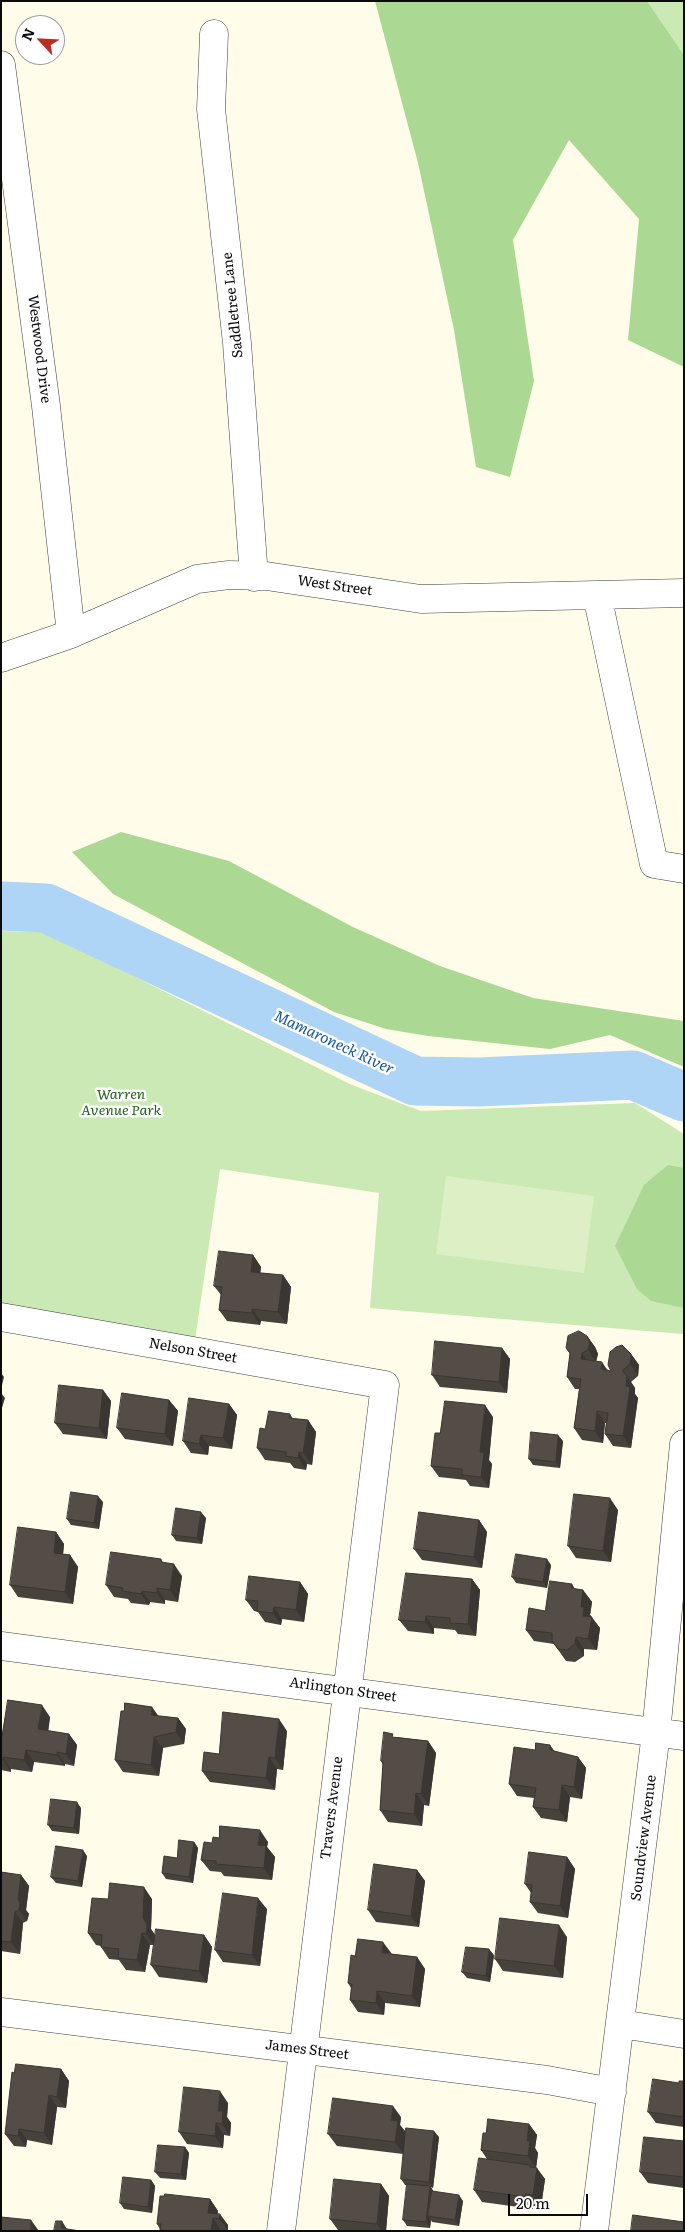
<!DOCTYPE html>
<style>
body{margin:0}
#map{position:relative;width:685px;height:2232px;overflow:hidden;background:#fffde9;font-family:Literata,serif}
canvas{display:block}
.frame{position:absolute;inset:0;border:2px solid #0b0b0b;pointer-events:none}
.north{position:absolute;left:15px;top:15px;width:50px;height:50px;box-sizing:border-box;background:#fff;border:1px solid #9d9d9d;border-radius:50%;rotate:295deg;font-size:14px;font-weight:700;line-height:20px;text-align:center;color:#0b0b0b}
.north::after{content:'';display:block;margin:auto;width:18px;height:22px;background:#bb2c23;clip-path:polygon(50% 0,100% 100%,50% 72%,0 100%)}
.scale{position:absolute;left:508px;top:2194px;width:80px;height:22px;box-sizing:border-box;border:2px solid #0b0b0b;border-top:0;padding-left:6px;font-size:15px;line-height:18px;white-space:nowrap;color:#0b0b0b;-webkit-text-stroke:4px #fff;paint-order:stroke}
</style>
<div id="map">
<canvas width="685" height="2232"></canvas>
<div class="frame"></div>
<div class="north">N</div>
<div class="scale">20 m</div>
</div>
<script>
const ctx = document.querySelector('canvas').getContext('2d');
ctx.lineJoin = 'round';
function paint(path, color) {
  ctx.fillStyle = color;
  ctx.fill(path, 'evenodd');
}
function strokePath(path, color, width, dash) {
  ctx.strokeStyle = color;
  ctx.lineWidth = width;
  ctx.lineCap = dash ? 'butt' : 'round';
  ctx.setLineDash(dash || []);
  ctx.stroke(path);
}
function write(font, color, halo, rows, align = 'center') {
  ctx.font = font + ' Literata,serif';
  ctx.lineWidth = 5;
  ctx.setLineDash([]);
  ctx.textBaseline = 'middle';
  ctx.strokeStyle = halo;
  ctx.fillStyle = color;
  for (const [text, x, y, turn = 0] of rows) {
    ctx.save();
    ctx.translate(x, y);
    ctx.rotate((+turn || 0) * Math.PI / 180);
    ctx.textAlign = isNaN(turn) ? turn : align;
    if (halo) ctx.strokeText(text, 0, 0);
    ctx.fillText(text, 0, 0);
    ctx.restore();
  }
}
paint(new Path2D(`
 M647 1H684V55Z
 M1 931 45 932 352 1085 421 1111 635 1103 684 1134 683 1334 370 1308 379 1193 220 1169 195 1340 1 1307Z`), '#cae9b4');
paint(new Path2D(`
 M375 1H647L684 55V367L628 340 639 219 569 140 513 240 534 381 510 477 476 467 454 330 418 163Z
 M121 832 229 861 353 927 440 966 533 998 684 1021V1067L610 1035 550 1049 428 1036 386 1029 334 1012 113 894 72 852Z
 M668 1165 684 1168V1308L651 1301 637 1289 615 1246 644 1185Z`), '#abd993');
paint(new Path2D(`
 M446 1176 594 1196 584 1273 436 1254Z`), '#ddf0c5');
strokePath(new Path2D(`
 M1 906 46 908 415 1081 479 1082 633 1075 684 1097`), '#aed4f6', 49);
const minor = new Path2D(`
 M214 34 211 109 237 343 254 577
 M1 65 46 406 71 634
 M597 595 654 864 684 869
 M1 658 71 634 197 579 229 575 266 576 421 599 684 593
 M1 1317 385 1385 281 2231
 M1 1646 684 1736
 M1 2012 547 2080 612 2092
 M621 2024 684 2034
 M594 2231 656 1733 684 1444`);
strokePath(minor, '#3e3e3e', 29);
strokePath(minor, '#fff', 28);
paint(new Path2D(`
 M253 1255 261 1267 260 1273 283 1275 291 1287 287 1324 261 1321 260 1325 227 1321 219 1310 221 1295 214 1286Z
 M587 1336 595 1347 598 1354 596 1361 608 1370 611 1371 631 1354 639 1365 638 1376 631 1382 635 1388V1394L638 1398 631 1448 613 1446 605 1434 606 1423H605L603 1443 582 1440 574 1428 579 1389H575L567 1377 570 1354 566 1348Z
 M502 1348 510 1359 507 1393 440 1387 432 1375Z
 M103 1390 111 1401 107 1439 63 1434 55 1423Z
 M169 1400 178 1411 173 1446 125 1439 117 1428Z
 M229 1404 237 1415 232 1449 209 1446 208 1455 191 1453 183 1441Z
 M290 1414 293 1419 308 1420 316 1432 312 1465 307 1464 306 1470 294 1468 290 1463 265 1460 257 1448 265 1429Z
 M493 1417 489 1460 492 1464 489 1488 470 1486 466 1480 439 1477 431 1466 440 1433Z
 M563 1441 560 1468 533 1465 529 1459Z
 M103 1502 99 1529 71 1525 67 1519Z
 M618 1510 611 1562 576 1558 568 1546Z
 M206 1518 202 1544 176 1541 172 1535Z
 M479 1520 487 1532 482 1568 422 1560 414 1549Z
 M56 1532 64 1544 63 1554 70 1555 78 1567 73 1604 18 1597 10 1585Z
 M161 1559 163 1563 182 1576 178 1602 165 1600V1604L150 1602 149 1605 131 1603 128 1599 114 1597 106 1585Z
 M551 1565 547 1588 516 1583 512 1577Z
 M472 1579 480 1590 476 1636 458 1634 455 1630 434 1628V1634L408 1631 399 1620Z
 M300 1582 308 1594 304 1622 282 1619 281 1625 265 1622 258 1612 254 1611 246 1600Z
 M572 1584 575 1589 583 1590 592 1602 590 1615 600 1628 597 1650 584 1649V1656L575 1662 566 1661 554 1644 534 1641 526 1630Z
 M158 1716 178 1718 186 1729 184 1744 163 1748 159 1776 123 1772 115 1760Z
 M50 1717 48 1731 69 1734 77 1745 74 1766 65 1764V1766L34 1762 32 1772 11 1769V1772L1 1770V1734Z
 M287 1731 283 1770 277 1769 275 1790 210 1782 202 1771 219 1754Z
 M396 1737 428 1741 436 1753 429 1806 424 1805 422 1826 388 1822 380 1810 383 1765 381 1761Z
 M535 1750 555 1752 578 1757 586 1768 582 1799 570 1797 567 1822 541 1818 533 1807 534 1798 517 1796 509 1784Z
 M81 1808 79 1834 52 1831 48 1825Z
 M194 1842 198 1848 193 1883 166 1879 162 1873Z
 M268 1842 267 1847 275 1857 272 1880 224 1876 221 1872 210 1871 201 1860 212 1843Z
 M87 1856 82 1887 56 1883 51 1877Z
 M567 1857 575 1869 568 1918 538 1913 530 1902 531 1893 525 1884Z
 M417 1870 425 1881 419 1927 376 1922 368 1910Z
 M1 1872 21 1875 29 1886 26 1910 29 1914 27 1921 23 1923 20 1954 1 1951Z
 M108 1899H152L151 1929 155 1935H204L212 1947 207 1983 159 1977 151 1965 154 1945H150L145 1972 126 1970 119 1960 109 1959 101 1947V1946L96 1945 88 1933Z
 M267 1909 260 1966 223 1962 215 1950Z
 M567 1937 563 1978 503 1971 495 1959Z
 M392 1954 417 1957 425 1969 420 2007 385 2003 384 2015 358 2012 350 2000 351 1988 348 1983 355 1956Z
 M494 1955 490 1982 467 1978 462 1972Z
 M61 2069 69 2081 66 2108 57 2107 52 2145 27 2140 26 2147 14 2146 5 2134Z
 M684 2081V2127L656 2123 648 2112 679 2083Z
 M228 2103 227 2117 231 2123 230 2136 224 2135 223 2148 187 2144 179 2132Z
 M401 2117 400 2125 406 2132 439 2137 433 2188 431 2187 433 2191 463 2201 459 2226 432 2222 431 2220 430 2228 407 2226 403 2220 407 2185H405L401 2179 403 2154 337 2146 328 2134Z
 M529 2124 537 2135 535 2148 538 2153 536 2168 545 2179 541 2207 533 2206V2209L482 2202 474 2190 487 2159 481 2150 486 2133Z
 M684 2141V2188L648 2183 640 2172Z
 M185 2147 189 2153 186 2180 160 2178 155 2172Z
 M151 2180 155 2186 152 2213 124 2209 120 2203Z
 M381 2184 389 2196 386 2231 338 2230 330 2219Z
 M210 2199 218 2211 217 2213 228 2225V2231H161L157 2224Z`), '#48423d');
paint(new Path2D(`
 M253 1255 261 1267 259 1283 251 1272Z
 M283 1275 291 1287 287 1324 278 1312Z
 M252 1309 261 1321 260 1325 252 1313Z
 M587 1336 595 1347 598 1354 596 1362 588 1350Z
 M502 1348 510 1359 507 1393 499 1382Z
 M582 1353 590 1365 581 1359Z
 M631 1354 639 1365 638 1376 630 1364Z
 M602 1362 610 1374 601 1369Z
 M1 1373 4 1377 1 1389Z
 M627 1376 635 1388V1394L638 1398 631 1448 623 1436Z
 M103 1390 111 1401 107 1439 99 1428Z
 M1 1393 5 1398 1 1411Z
 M169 1400 178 1411 173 1446 165 1434Z
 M229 1404 237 1415 232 1449 223 1438Z
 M485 1405 493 1417 489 1460 492 1464 489 1488 481 1477 480 1452Z
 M597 1411 605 1423 603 1443 595 1431Z
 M308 1420 316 1432 312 1465 303 1453Z
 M201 1435 209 1446 208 1455 199 1444Z
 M558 1435 563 1441 560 1468 556 1462Z
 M299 1452 307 1464 306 1470 298 1458Z
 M98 1496 103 1502 99 1529 94 1523Z
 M610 1498 618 1510 611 1562 603 1551Z
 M201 1512 206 1518 202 1544 197 1538Z
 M479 1520 487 1532 482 1568 474 1557Z
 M56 1532 64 1544 62 1565 54 1553Z
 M70 1555 78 1567 73 1604 65 1592Z
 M547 1559 551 1565 547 1588 543 1582Z
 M174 1564 182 1576 178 1602 170 1590Z
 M472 1579 480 1590 476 1636 468 1624Z
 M300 1582 308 1594 304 1622 296 1610Z
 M157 1588 165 1600V1604L157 1593Z
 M583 1590 592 1602 590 1615 600 1628 597 1650 588 1639 583 1616 581 1607Z
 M142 1591 150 1602 149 1605 141 1594Z
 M274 1607 282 1619 281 1625 273 1613Z
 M426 1616 434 1628V1634L425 1622Z
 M576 1637 584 1649V1656L575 1644Z
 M42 1705 50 1717 47 1741 38 1729Z
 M152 1707 160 1718 151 1715Z
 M178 1718 186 1729 184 1744 176 1732Z
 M279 1719 287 1731 283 1770 275 1758Z
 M69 1734 77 1745 74 1766 66 1754Z
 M154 1737 163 1748 159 1776 151 1765Z
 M428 1741 436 1753 429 1806 421 1794Z
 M550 1745 558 1756 550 1750Z
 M26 1750 34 1762 32 1772 24 1760Z
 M57 1752 65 1764V1766L57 1755Z
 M3 1757 11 1769V1772L3 1760Z
 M269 1757 277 1769 275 1790 266 1778Z
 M578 1757 586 1768 582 1799 574 1787Z
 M562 1785 570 1797 567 1822 559 1810Z
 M416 1793 424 1805 422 1826 414 1814Z
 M77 1802 81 1808 79 1834 74 1828Z
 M260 1830 268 1842 267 1847 275 1857 272 1880 264 1868 258 1845Z
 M194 1842 198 1848 193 1883 189 1877Z
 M83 1850 87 1856 82 1887 78 1881Z
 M567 1857 575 1869 568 1918 560 1906Z
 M417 1870 425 1881 419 1927 411 1916Z
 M21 1875 29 1886 26 1910 29 1914 27 1921 19 1910 18 1899Z
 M144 1887 152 1899 151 1929 155 1935 154 1945 146 1934 143 1918Z
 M258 1898 267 1909 260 1966 252 1955Z
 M15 1912 23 1923 20 1954 11 1942Z
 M559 1925 567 1937 563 1978 554 1966Z
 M142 1933 150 1945 145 1972 137 1960Z
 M204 1935 212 1947 207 1983 199 1971Z
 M383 1942 392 1954 382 1953Z
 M489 1949 494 1955 490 1982 486 1976Z
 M417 1957 425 1969 420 2007 412 1996Z
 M377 1991 385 2003 384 2015 376 2003Z
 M61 2069 69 2081 66 2108 57 2097Z
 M220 2091 228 2103 227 2117 231 2123 230 2136 222 2124 218 2111Z
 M49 2095 57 2107 52 2145 44 2133Z
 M393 2106 401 2117 400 2125 406 2133 404 2154 395 2142 391 2120Z
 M216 2123 224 2135 223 2148 215 2136Z
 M529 2124 537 2135 535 2148 538 2153 536 2168 528 2156 527 2141Z
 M19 2129 27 2140 26 2147 18 2136Z
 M434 2131 439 2137 433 2188 429 2182Z
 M185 2147 189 2153 186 2180 181 2174Z
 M530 2165 536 2173 537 2168 545 2179 541 2207 533 2195Z
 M151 2180 155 2186 152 2213 148 2207Z
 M381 2184 389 2196 386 2231H382L377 2224Z
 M430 2186 434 2192 428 2216 431 2220 430 2228 426 2222Z
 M525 2194 533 2206V2209L525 2197Z
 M459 2195 463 2201 459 2226 455 2220Z
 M210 2199 218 2211 217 2219 213 2218 221 2231H211L208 2213Z
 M220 2214 228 2225V2231L219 2219Z
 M31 2220 39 2231H30Z
 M62 2221 68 2231 61 2228Z`), '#3b3632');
const building = new Path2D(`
 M219 1251 253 1255 251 1272 283 1275 278 1312 252 1309V1313L219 1310 222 1287 214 1286Z
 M579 1331 587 1336 590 1342 588 1350 582 1353 581 1359 602 1362 601 1369 611 1371 608 1365 610 1352 616 1347 622 1345 631 1354 630 1364 622 1371 627 1376 626 1386 630 1387 623 1436 605 1434 608 1413 597 1411 595 1431 574 1428 581 1379 567 1377 570 1353 566 1348 568 1336Z
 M435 1341 502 1348 499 1382 432 1375Z
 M59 1385 103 1390 99 1428 55 1423Z
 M122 1393 169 1400 165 1434 117 1428Z
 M189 1398 229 1404 223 1438 201 1435 199 1444 183 1441Z
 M445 1401 485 1405 480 1452 484 1453 481 1477 462 1475V1469L431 1466 435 1433H440Z
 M269 1411 290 1414 289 1418 308 1420 303 1453 299 1452 298 1458 286 1456V1452L257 1448 260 1428 265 1429Z
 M531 1432 558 1435 556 1462 529 1459Z
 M71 1492 98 1496 94 1523 67 1519Z
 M574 1494 610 1498 603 1551 568 1546Z
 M176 1508 201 1512 197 1538 172 1535Z
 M419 1512 479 1520 474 1557 414 1549Z
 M18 1527 56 1532 54 1553 70 1555 65 1592 10 1585Z
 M111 1552 161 1559V1562L174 1564 170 1590 157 1588V1593L142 1591 141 1594 122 1591 123 1588 106 1585Z
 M516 1554 547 1559 543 1582 512 1577Z
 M406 1573 472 1579 468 1624 450 1623V1618L426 1616 425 1622 399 1620Z
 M249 1576 300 1582 296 1610 274 1607 273 1613 257 1611 258 1601 246 1600Z
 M550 1581 572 1584 571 1588 583 1590 581 1607H584L583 1616 592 1617 588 1639 576 1637 575 1644 567 1650 558 1649 552 1641V1633L526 1630 529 1608 545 1611Z
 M8 1700 42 1705 38 1729 69 1734 66 1754 57 1752V1755L26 1750 24 1760 3 1757V1760H1V1734L2 1735Z
 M125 1703 152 1707 151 1715 178 1718 176 1732 154 1737 151 1765 115 1760 121 1711H124Z
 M223 1712 279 1719 275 1758 269 1757 266 1778 202 1771 204 1752 219 1754Z
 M384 1732 393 1734 392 1737 428 1741 421 1794 416 1793 414 1814 380 1810 383 1762 381 1761Z
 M536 1743 550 1745V1750L578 1757 574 1787 562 1785 559 1810 533 1807 536 1788 509 1784 514 1747 535 1750Z
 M51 1799 77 1802 74 1828 48 1825Z
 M220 1826 260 1830 258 1845 266 1846 264 1868 216 1864V1861L201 1860 204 1842 212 1843 213 1837 219 1838Z
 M179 1840 194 1842 189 1877 162 1873 164 1856 177 1858Z
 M56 1846 83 1850 78 1881 51 1877Z
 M529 1852 567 1857 560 1906 530 1902 532 1885 525 1884Z
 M374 1864 417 1870 411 1916 368 1910Z
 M1 1872 21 1875 18 1899 20 1903 19 1910 15 1912 11 1942 1 1941Z
 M110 1883 144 1887 143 1918 147 1924 146 1934 142 1933 137 1960 118 1958 119 1949 101 1947 102 1935 88 1933 92 1898 108 1899Z
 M223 1893 258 1898 252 1955 215 1950Z
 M500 1918 559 1925 554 1966 495 1959Z
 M156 1929 204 1935 199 1971 151 1965Z
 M358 1939 383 1942 382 1953 417 1957 412 1996 377 1991 376 2003 350 2000 352 1984 348 1983 351 1955 355 1956Z
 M466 1947 489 1949 486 1976 462 1972Z
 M16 2064 61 2069 57 2097 49 2095 44 2133 19 2129 18 2136 5 2134 12 2072 14 2073Z
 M653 2079 679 2083V2081H684V2117L648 2112Z
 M184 2087 220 2091 218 2111H223L222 2124 216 2123 215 2136 179 2132Z
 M333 2098 393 2106 391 2120 398 2121 395 2142 328 2134Z
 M488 2119 529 2124 527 2141H530L528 2156 481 2150 483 2133H486Z
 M406 2128 434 2131 429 2182 401 2179Z
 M644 2137 684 2141V2177L640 2172Z
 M158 2145 185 2147 181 2174 155 2172Z
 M479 2158 530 2165V2167L537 2168 533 2195 525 2194V2197L474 2190Z
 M123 2177 151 2180 148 2207 120 2203Z
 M334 2179 381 2184 377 2224 330 2219Z
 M407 2184 430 2186 426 2222 403 2220Z
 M432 2191 459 2195 455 2220 428 2216Z
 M165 2194 210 2199 208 2213 220 2214 219 2219 213 2218 211 2231H163V2230H160L161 2224H157L160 2196H164Z
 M633 2215 684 2222V2231H631Z
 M1 2217 31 2220 30 2231H1Z
 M56 2221H62L61 2228 80 2231H54Z`);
paint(building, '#544d47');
strokePath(building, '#3b3632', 1);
write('14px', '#0b0b0b', '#fff', [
 ["Saddletree Lane",233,305,-96],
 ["Westwood Drive",39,349,83],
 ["West Street",335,586,8],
 ["Nelson Street",193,1351,10],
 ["Arlington Street",343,1690,8],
 ["Travers Avenue",332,1808,-83],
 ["Soundview Avenue",644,1838,-83],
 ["James Street",307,2050,7]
]);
write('italic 14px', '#23621c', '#fff', [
 ["Warren",121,1095],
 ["Avenue Park",121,1111]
]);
write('italic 15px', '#15539d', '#fff', [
 ["Mamaroneck River",334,1043,25]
]);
</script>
